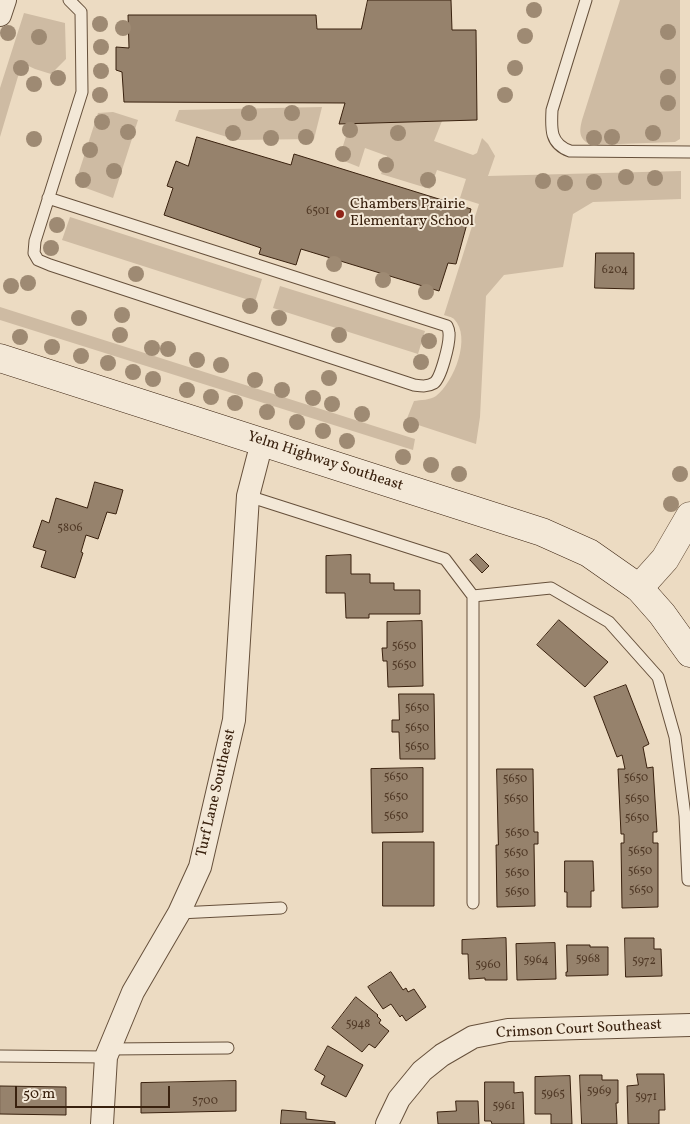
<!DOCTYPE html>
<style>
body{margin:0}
#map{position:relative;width:690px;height:1124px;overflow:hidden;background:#ecdbc2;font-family:Vollkorn,serif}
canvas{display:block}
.scale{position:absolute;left:15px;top:1086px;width:155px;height:22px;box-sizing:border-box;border:2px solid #39210e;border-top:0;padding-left:6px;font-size:15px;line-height:18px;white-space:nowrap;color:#39210e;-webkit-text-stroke:4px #f3e8d7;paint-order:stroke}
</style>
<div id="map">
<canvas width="690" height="1124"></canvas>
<div class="scale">50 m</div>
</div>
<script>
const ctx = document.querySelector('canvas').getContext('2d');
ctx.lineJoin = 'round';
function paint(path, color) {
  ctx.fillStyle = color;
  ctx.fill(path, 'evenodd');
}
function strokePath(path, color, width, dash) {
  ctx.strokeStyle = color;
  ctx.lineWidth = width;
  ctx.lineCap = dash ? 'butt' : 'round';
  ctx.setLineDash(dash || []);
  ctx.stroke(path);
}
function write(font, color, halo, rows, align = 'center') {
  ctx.font = font + ' Vollkorn,serif';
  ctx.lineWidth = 4;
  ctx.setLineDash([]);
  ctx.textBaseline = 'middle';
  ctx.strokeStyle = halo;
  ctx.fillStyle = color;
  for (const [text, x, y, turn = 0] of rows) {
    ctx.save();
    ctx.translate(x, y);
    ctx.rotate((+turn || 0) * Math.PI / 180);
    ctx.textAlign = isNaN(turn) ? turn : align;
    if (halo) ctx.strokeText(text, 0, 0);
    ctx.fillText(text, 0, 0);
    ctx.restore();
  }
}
paint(new Path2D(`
 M620 0H680V139L675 142 591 145C579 139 579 132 582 120Z
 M24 13 65 23 66 59 51 74 35 69 22 63 0 137V88Z
 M322 107 314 139 237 140 175 121 179 110Z
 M113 112 138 120 113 198 75 184 98 113Z
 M442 121 434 141 473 155 477 153 482 138 488 144 495 156 488 176 681 171V199L593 202 573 214 563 267 504 275 486 296 480 417 476 444 406 421 414 401C420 400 431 400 436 396 454 382 472 337 454 319 452 317 447 316 444 315L479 204 460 198 466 179 437 170 430 189 381 174 387 156 365 148 359 167 339 159 350 123Z
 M70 217 262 279 255 302 62 240Z
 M280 286 425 331 418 354 273 308Z
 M0 307 415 439 413 450 0 320Z`), '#cebba3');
const building = new Path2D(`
 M368 0H451L452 30H476L477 120 339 124 345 103 124 102 122 72 116 70V47L129 48 128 15H316L317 29H361Z
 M197 137 291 165 294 154 471 209 456 264 448 263 439 291 301 249 296 265 259 254 261 248 164 215 173 188 167 186 176 161 188 166Z
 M596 253H634V289L595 288Z
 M95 482 123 490 116 514 107 512 98 539 86 535 81 552 83 553 75 578 41 567 46 551 33 547 42 520 49 523 56 498 87 508Z
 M477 554 489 566 482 573 470 560Z
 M351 555V574H370V583H394V590H420V614H369V618H346L345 593H326V556Z
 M559 620 608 662 585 687 537 645Z
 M422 621 423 686 388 687 387 661H383L382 648H387V622Z
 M626 685 649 744 643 747 647 768 653 767 657 832H653V843H658V907L622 908 621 843H624V834H621L618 769H625L622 755 617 757 594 697Z
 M399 694H434L435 759H400L399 732H392V720H399Z
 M423 768V832L372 833 371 769Z
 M497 769H533L534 832H538V844H534L535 906 497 907 496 845H498Z
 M383 842H434V906H383Z
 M565 861H593L594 891H591V907H567V892H565Z
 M506 938 507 980H485V978L469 979 468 954H462V940Z
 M625 938H654V949H661L662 976 626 977Z
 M555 943 556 979 517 980 516 944Z
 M567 945H590V947H608V975L566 976V972H567Z
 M391 972 403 990 406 988 408 992 414 989 426 1007 406 1021 402 1015 400 1017 391 1004 383 1009 368 987Z
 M356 997 378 1015 377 1016 381 1020 379 1023 389 1031 375 1048 369 1044 362 1052 332 1028Z
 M328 1046 363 1065 346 1097 321 1084 325 1076 315 1070Z
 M637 1074H664L665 1110H659V1124H628L627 1086 638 1085Z
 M580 1075H602V1080H618V1103H616L617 1124H582Z
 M570 1076 572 1124H551V1114H535V1077Z
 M236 1081V1111L141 1113V1083Z
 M485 1082H514V1093L523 1092 524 1124H492L491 1121H485Z
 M0 1086 66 1087V1115L0 1114Z
 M456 1101H478L479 1124H438L437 1112 456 1111Z
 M282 1110 306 1112V1119L335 1122V1124H281Z`);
paint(building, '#96826c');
strokePath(building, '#39210e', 1);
const service = new Path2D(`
 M586 0 552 110C551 129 550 144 570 151L690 152
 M48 198 447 326C448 328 449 331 449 333 450 343 441 378 434 383 427 387 422 386 414 385L50 265 38 260 34 253 35 241 82 92 81 12 69 0
 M248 496 445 559 473 596 551 588 609 622 658 677 675 737 685 816 688 880H690
 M473 903V596
 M179 913 281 908
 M110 1049 228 1048
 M0 1056 106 1057`);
const minor = new Path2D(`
 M0 15 5 0
 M102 1124 106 1057 133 992 179 913 200 867 234 720 248 496 262 442
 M387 1124 399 1099 422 1071 442 1055 473 1037 508 1030 690 1025`);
const tertiary = new Path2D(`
 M639 588 665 559 690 516`);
const secondary = new Path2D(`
 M0 358 542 532 589 553 639 588 662 614 690 653`);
strokePath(service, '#66503b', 13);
strokePath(minor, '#66503b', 24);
strokePath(tertiary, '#66503b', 29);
strokePath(secondary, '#39210e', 29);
strokePath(service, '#f3e8d7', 11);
strokePath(minor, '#f3e8d7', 22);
strokePath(tertiary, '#f3e8d7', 28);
strokePath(secondary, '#f3e8d7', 28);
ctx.fillStyle = '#9e8a73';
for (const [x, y] of [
 [534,10],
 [100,24],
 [123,28],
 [668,32],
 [8,33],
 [525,36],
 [39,37],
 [101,47],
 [21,68],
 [515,68],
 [101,71],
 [668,77],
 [58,78],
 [34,84],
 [100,95],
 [505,95],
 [668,103],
 [249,113],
 [292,113],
 [102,122],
 [350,130],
 [128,132],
 [233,133],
 [398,133],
 [653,133],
 [306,137],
 [612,137],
 [271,138],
 [594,138],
 [34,139],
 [90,150],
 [343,154],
 [386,165],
 [114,171],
 [626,177],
 [655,178],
 [83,180],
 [428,180],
 [543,181],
 [594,182],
 [565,183],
 [57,225],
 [51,248],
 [334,264],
 [136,274],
 [383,280],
 [28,283],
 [11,286],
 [426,292],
 [250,306],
 [122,315],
 [79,318],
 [279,318],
 [120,335],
 [339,335],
 [20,337],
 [429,341],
 [52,347],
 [152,348],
 [168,349],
 [81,356],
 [197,360],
 [421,362],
 [108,363],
 [221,365],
 [133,372],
 [329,378],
 [153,379],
 [255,380],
 [187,390],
 [282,390],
 [211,397],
 [313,398],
 [235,403],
 [332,404],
 [267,412],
 [362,414],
 [297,422],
 [411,425],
 [323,431],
 [347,441],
 [403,457],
 [431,465],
 [459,474],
 [680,474],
 [671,504]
]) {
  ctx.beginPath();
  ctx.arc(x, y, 8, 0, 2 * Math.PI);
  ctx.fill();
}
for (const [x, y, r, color] of [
 [340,214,5,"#8f2418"]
]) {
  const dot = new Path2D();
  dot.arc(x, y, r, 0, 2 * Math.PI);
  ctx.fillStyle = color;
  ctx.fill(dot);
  strokePath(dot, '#f3e8d7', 2);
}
write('12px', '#503926', null, [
 ["6501",318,212],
 ["6204",615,271],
 ["5806",70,529],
 ["5650",404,647],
 ["5650",404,666],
 ["5650",417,709],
 ["5650",417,729],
 ["5650",417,748],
 ["5650",396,778],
 ["5650",636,779],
 ["5650",515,780],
 ["5650",396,798],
 ["5650",516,800],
 ["5650",637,800],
 ["5650",396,817],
 ["5650",637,819],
 ["5650",517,834],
 ["5650",640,852],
 ["5650",516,854],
 ["5650",640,872],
 ["5650",517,874],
 ["5650",641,891],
 ["5650",517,893],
 ["5968",588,960],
 ["5964",536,961],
 ["5972",644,962],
 ["5960",488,966],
 ["5948",358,1025],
 ["5969",599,1092],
 ["5965",553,1095],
 ["5971",646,1098],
 ["5700",205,1102],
 ["5961",504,1107]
]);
write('15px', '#39210e', '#f3e8d7', [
 ["Chambers Prairie",350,205],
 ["Elementary School",350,222]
], 'left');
write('15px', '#39210e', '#f3e8d7', [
 ["Yelm Highway Southeast",325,462,18],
 ["Turf Lane Southeast",217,793,-77],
 ["Crimson Court Southeast",579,1030,-3]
]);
</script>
